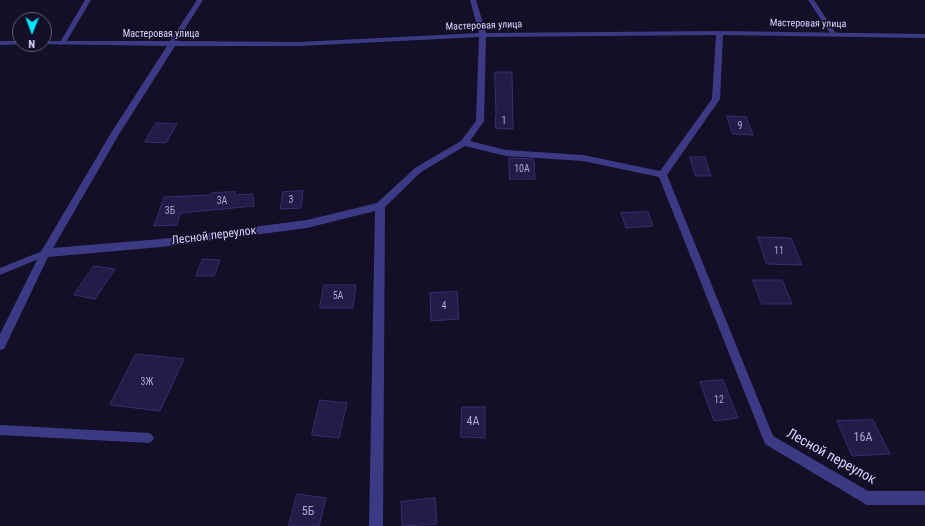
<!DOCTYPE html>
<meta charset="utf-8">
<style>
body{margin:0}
#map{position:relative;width:925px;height:526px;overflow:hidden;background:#130f26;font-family:"Roboto Condensed",sans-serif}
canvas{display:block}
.north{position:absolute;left:12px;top:12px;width:40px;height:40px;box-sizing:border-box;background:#130f26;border:1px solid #625e7d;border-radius:50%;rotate:181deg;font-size:11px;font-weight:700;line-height:16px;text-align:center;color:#d9d4ff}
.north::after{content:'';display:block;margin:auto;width:14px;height:18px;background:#00e5ff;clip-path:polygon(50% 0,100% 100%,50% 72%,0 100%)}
</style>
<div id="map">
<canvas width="925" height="526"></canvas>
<div class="north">N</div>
</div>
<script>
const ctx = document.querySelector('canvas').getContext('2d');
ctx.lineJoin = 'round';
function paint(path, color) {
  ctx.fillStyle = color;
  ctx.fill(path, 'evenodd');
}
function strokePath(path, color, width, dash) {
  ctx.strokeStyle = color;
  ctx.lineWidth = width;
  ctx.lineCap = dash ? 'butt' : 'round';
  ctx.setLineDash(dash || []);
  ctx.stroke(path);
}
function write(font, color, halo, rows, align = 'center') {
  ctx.font = font + ' "Roboto Condensed",sans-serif';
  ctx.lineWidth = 3;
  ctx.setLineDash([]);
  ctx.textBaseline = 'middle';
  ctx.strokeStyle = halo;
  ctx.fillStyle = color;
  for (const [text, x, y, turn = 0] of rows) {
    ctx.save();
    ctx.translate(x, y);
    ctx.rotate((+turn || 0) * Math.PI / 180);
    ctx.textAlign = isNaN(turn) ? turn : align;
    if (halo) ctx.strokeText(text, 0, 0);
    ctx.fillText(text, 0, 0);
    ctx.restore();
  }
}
const building = new Path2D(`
 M495 72H512L513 129 495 128 496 113Z
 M727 116 746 117 753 135 733 134Z
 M156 123 177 124 166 143 145 142Z
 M690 157H705L711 176H696Z
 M509 158 534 159 535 179H510Z
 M303 191 301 208 280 209 283 192Z
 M235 192 234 195 253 194 254 206 180 213 177 225 154 226 164 197 211 195 212 193Z
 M648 212 653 226 626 228 621 213Z
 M758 237 791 238 802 265 767 264Z
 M203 259 220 260 214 276H196Z
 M94 266 115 269 95 299 74 295Z
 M753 280H782L792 304H762Z
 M324 285H356L353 308H320Z
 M457 292 459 319 431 321 430 293Z
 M136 354 184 359 160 411 110 405Z
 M723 380 738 418 714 421 700 382Z
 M320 400 347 403 339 438 312 435Z
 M462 407H485V438L461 437Z
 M873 420 890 454 852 456 837 421Z
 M297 494 326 498 319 526H289Z
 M435 498 437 524 402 526 401 502Z`);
paint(building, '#241b47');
strokePath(building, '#3b2d73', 1);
paint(new Path2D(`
 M85 0H91L65 44 60 45 59 44Z
 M808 0H814L837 35 836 36H832Z
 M45 250 48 251 49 253 48 255 0 275V268Z
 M0 425 149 433 152 435 154 438 152 441 149 443 0 435Z`), '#3d3a85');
paint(new Path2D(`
 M197 0H203L177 41 299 42 479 33 470 0H476L486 33 720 31 925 34V38L723 35 720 99 667 175 773 436 868 491H925V505H867L765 444 659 177 583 161 506 156 465 146 421 172 385 207 383 526H369L375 211 307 228 161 247 48 257 4 349 0 350V334L42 250 111 133 167 46 41 44H44V41H170ZM716 35 712 99 660 171 583 155 506 150 470 141 484 121 486 37ZM479 37 476 121 461 141 415 168 377 203 307 220 161 239 53 248 118 136 175 46H299Z
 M0 41H20V44H23L0 45Z`), '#3d3a85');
write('10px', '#d9d4ff', '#130f26', [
 ["Мастеровая улица",808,24,1],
 ["Мастеровая улица",484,26,-2],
 ["Мастеровая улица",161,34]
]);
write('10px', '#aca6d1', null, [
 ["1",504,121],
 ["9",740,126],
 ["10А",522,169],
 ["3",291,200],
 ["3А",222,201],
 ["3Б",170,211],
 ["11",779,251],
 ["5А",338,296],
 ["4",444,306],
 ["3Ж",147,382],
 ["12",719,400]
]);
write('12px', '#d9d4ff', '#130f26', [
 ["Лесной переулок",214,236,-7]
]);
write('12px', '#aca6d1', null, [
 ["4А",473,422],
 ["16А",863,438],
 ["5Б",308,512]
]);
write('14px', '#d9d4ff', '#130f26', [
 ["Лесной переулок",831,457,29]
]);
</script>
